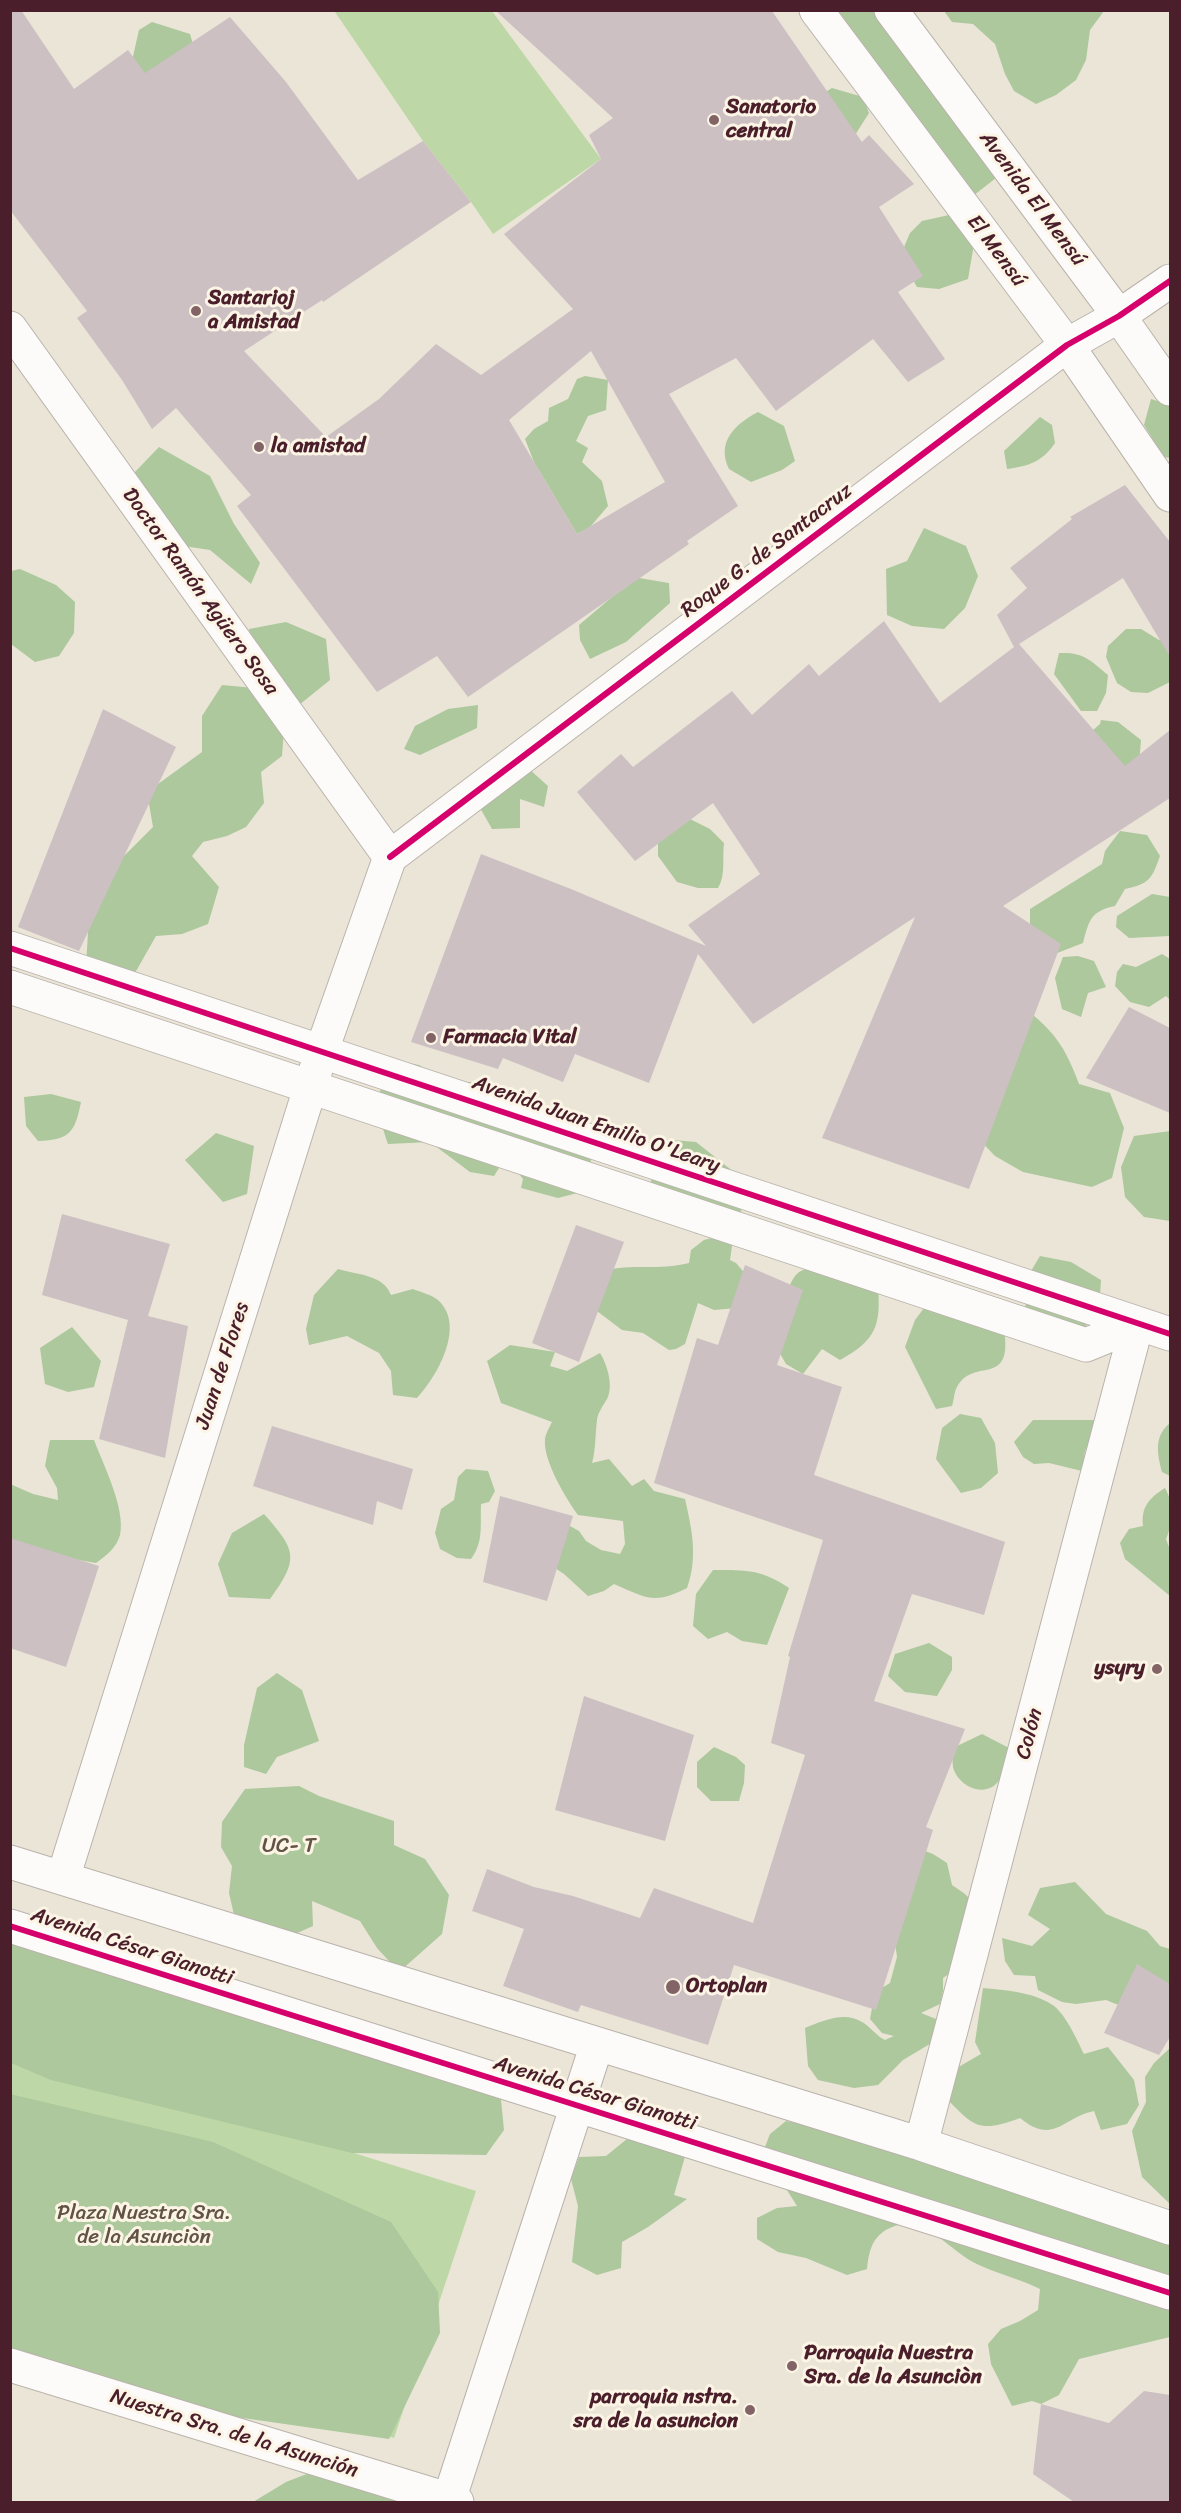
<!DOCTYPE html>
<meta charset="utf-8">
<style>
body{margin:0}
#map{position:relative;width:1181px;height:2513px;overflow:hidden;background:#eae5d7;font-family:Sriracha,sans-serif}
canvas{display:block}
.frame{position:absolute;inset:0;border:12px solid #4a1f2b;pointer-events:none}
</style>
<div id="map">
<canvas width="1181" height="2513"></canvas>
<div class="frame"></div>
</div>
<script>
const ctx = document.querySelector('canvas').getContext('2d');
ctx.lineJoin = 'round';
function paint(path, color) {
  ctx.fillStyle = color;
  ctx.fill(path, 'evenodd');
}
function strokePath(path, color, width, dash) {
  ctx.strokeStyle = color;
  ctx.lineWidth = width;
  ctx.lineCap = dash ? 'butt' : 'round';
  ctx.setLineDash(dash || []);
  ctx.stroke(path);
}
function write(font, color, halo, rows, align = 'center') {
  ctx.font = font + ' Sriracha,sans-serif';
  ctx.lineWidth = 6;
  ctx.setLineDash([]);
  ctx.textBaseline = 'middle';
  ctx.strokeStyle = halo;
  ctx.fillStyle = color;
  for (const [text, x, y, turn = 0] of rows) {
    ctx.save();
    ctx.translate(x, y);
    ctx.rotate((+turn || 0) * Math.PI / 180);
    ctx.textAlign = isNaN(turn) ? turn : align;
    if (halo) ctx.strokeText(text, 0, 0);
    ctx.fillText(text, 0, 0);
    ctx.restore();
  }
}
paint(new Path2D(`
 M340 10 492 11 601 159 493 234 471 202 423 141 335 12Z
 M10 2046 476 2191 394 2438 11 2325Z`), '#bdd8a6');
paint(new Path2D(`
 M819 11H906L1002 168 996 178 969 199 860 65 869 52H853Z
 M944 11 1104 10V11L1090 30 1086 60 1076 80 1056 95 1036 104 1014 91 1005 74 995 44 973 24 952 22Z
 M152 22 190 34 197 58 168 90 131 65 139 30Z
 M832 88 863 97 869 113 855 135 817 97Z
 M949 215 963 227 974 244 968 279 939 289 917 287 905 266 904 247 910 233 922 221Z
 M585 376 608 380 606 410 588 416 576 441 588 448 582 462 602 481 608 506 590 527 577 534 534 462 525 439 534 429 548 421 549 408 568 399 577 379Z
 M1151 399 1170 405V458L1164 457 1144 425Z
 M758 412 784 426 795 461 782 470 751 482 729 469C716 442 735 424 758 412Z
 M1040 417 1052 425 1055 443C1042 462 1029 466 1007 469L1004 451Z
 M159 447 210 476 234 524 260 563 251 584 210 550 157 542 134 473Z
 M924 528 966 546 978 576 965 608 944 629 912 626 887 615 886 569 907 561Z
 M20 569 56 585 75 602 74 633 59 656 35 662 11 644V571Z
 M639 578 669 583 670 603 626 642 590 659 580 640 579 625 612 597Z
 M286 622 326 639 330 680 299 705 252 663 249 629Z
 M1126 629H1141L1159 640 1170 636V682L1148 693 1131 692 1117 683 1106 657 1108 646Z
 M1059 653C1084 652 1090 660 1108 675L1106 693 1097 711H1081L1054 674Z
 M222 685 264 689 285 716 282 756 261 772 264 803 246 827 227 836 203 842 192 856 219 887 208 924 182 934 156 936 127 987 86 967 88 932 85 895 153 827 147 792 202 752V716Z
 M478 705 477 728 420 755 404 749 415 726 448 709Z
 M1101 720 1118 722 1141 740 1139 765 1128 775 1085 737 1100 724Z
 M529 769 548 786 544 807 520 799V828L492 829 479 806Z
 M684 816 710 829 724 843C722 859 726 875 718 888H698L677 882 658 856V836Z
 M1120 831 1147 835 1160 856C1152 878 1150 884 1125 889L1115 906C1091 911 1089 920 1083 943L1052 955 1037 946 1030 924V909L1102 864 1105 851Z
 M1152 894 1170 897V936L1129 938 1116 927 1117 916Z
 M1162 954 1170 959V1000L1166 996 1149 1007 1130 1002 1115 986 1117 972 1123 964 1136 967Z
 M1078 956 1094 961 1106 987 1088 993 1081 1017 1062 1009 1055 978 1063 957Z
 M1009 996C1047 1025 1062 1037 1079 1084L1110 1093 1124 1128 1112 1178 1092 1187 1023 1172 995 1156 971 1131Z
 M403 1062 419 1065 450 1086 470 1082 493 1090 503 1099 563 1111 588 1127C591 1156 595 1166 581 1192L558 1198 521 1188 523 1179 514 1168H499L494 1176 470 1172 430 1142 388 1144C374 1099 369 1098 403 1062Z
 M51 1094 81 1102C75 1132 70 1140 38 1141L26 1126 24 1097Z
 M1170 1131V1221L1144 1217 1125 1197 1121 1167 1134 1136Z
 M216 1133 254 1146 247 1194 223 1202 185 1160Z
 M661 1139 696 1142 744 1180 741 1208 742 1223 696 1234 651 1184 653 1154Z
 M734 1232 730 1260 736 1263 747 1276 736 1308 714 1310 698 1303 685 1344 676 1349 669 1350 643 1333 622 1330 593 1308 602 1271C633 1263 658 1271 689 1263L691 1250 704 1240Z
 M1040 1256 1071 1262 1101 1280 1100 1296 1082 1334 1025 1309 1031 1271Z
 M819 1267 878 1286C881 1326 876 1340 840 1360L822 1349 803 1374 786 1364 775 1345C779 1329 785 1278 801 1271 806 1268 814 1268 819 1267Z
 M338 1269C357 1275 383 1274 391 1295L413 1289C420 1292 433 1295 439 1301 466 1327 436 1378 417 1398L393 1395 391 1371 379 1353 347 1336 309 1345 306 1329 314 1295Z
 M924 1308 1004 1329C1013 1389 974 1356 957 1387 954 1392 954 1400 952 1406L936 1409 905 1347 915 1320Z
 M72 1327 101 1361 94 1387 68 1392 45 1384 40 1348Z
 M510 1345 555 1352 550 1366 567 1371 600 1353C607 1364 614 1386 607 1399 603 1406 598 1412 597 1420 595 1435 596 1448 592 1463L609 1459 632 1486 644 1479 654 1491 685 1499C692 1530 698 1557 687 1588 653 1605 647 1598 614 1584L604 1591 588 1596 564 1574 546 1562 561 1521 579 1531 586 1541 601 1550 620 1554 625 1544 623 1521 578 1515C566 1499 543 1460 545 1440 545 1435 549 1428 552 1422L501 1403 487 1361Z
 M960 1414 981 1418 995 1443 998 1473 981 1488 961 1493 936 1459 942 1428Z
 M1033 1420H1093L1099 1424 1085 1451 1082 1471 1049 1463 1034 1464 1023 1457 1014 1442Z
 M1170 1423V1476L1162 1472C1157 1453 1154 1436 1170 1423Z
 M50 1440H94C103 1464 126 1509 120 1535 117 1547 106 1556 96 1563L11 1548 10 1484 33 1494 58 1500 57 1488 45 1466Z
 M466 1469 488 1471 495 1491 489 1502 481 1504C480 1524 484 1542 471 1559L457 1558 440 1549 435 1533 441 1509 454 1500 458 1477Z
 M1165 1488C1174 1503 1173 1524 1166 1539L1170 1550V1596L1125 1559 1120 1543 1129 1529 1143 1526C1141 1507 1149 1498 1165 1488Z
 M264 1514C297 1551 299 1559 270 1599L229 1597 218 1564 232 1533Z
 M713 1570C745 1570 761 1569 789 1588L767 1645 742 1641 727 1632 708 1639 693 1626 696 1594Z
 M929 1643 952 1657V1670L937 1696 905 1692 888 1676 895 1654Z
 M277 1673 302 1690 319 1741 277 1757 266 1774 244 1767V1745L257 1688Z
 M982 1734 1009 1748C1008 1759 1006 1770 1000 1779 987 1800 958 1787 953 1767 952 1761 953 1754 953 1748Z
 M714 1747 736 1757 745 1765 744 1783 739 1801H711L697 1787V1762Z
 M299 1786 319 1796 394 1821V1845L425 1859 449 1895 442 1934 399 1972 377 1948 360 1921 312 1901 313 1926 286 1938 235 1919 229 1893 232 1866 221 1847 222 1822 245 1789Z
 M914 1847 933 1854 947 1863 952 1885 965 1894 975 1904 963 1964 943 1978V1991L940 2004 921 2013 936 2019V2031L933 2042 903 2060 878 2085 854 2088 818 2080 808 2066 805 2028C823 2021 844 2011 862 2022 870 2026 876 2036 885 2040L894 2036 882 2033 870 2019 875 1992 890 1983 897 1957 894 1935Z
 M1075 1882 1106 1914 1147 1931 1160 1946 1170 1949V2009L1157 1997 1126 2008 1106 2000 1076 2004 1062 2002 1038 1990 1035 1976 1014 1975 1005 1961 1002 1938 1032 1946 1050 1929 1028 1915 1040 1888Z
 M10 1942 500 2090 504 2130 486 2155 352 2153 51 2080 11 2063Z
 M983 1988C1005 1990 1032 1992 1051 2004 1065 2012 1077 2040 1084 2054L1108 2047 1134 2080 1139 2105 1127 2124 1101 2130 1094 2111C1063 2117 1054 2146 1020 2118 977 2134 974 2126 944 2096L955 2069 981 2054 975 2042Z
 M1170 2048V2204L1142 2177 1132 2131 1146 2102 1145 2077 1154 2063Z
 M10 2094 213 2142 391 2222 438 2292 440 2333 389 2439 83 2395 11 2358Z
 M786 2121 805 2125 1170 2234V2337L1079 2359 1059 2395 1041 2404 1032 2401 1012 2406 991 2364 988 2344 1001 2329 1020 2321 1038 2310 1040 2289C1020 2279 999 2274 979 2265 950 2253 925 2212 890 2228 872 2236 869 2251 867 2269L847 2275 806 2258 778 2252 757 2239V2218L777 2208 797 2206 763 2152 770 2134Z
 M643 2126 686 2153 674 2195 687 2199 648 2227 622 2242 621 2268 597 2275 572 2262 578 2206 571 2179 579 2157 606 2156Z
 M325 2467 406 2468 441 2481 462 2502H253L286 2482Z`), '#acc89c');
paint(new Path2D(`
 M10 10H21L74 89 128 50 145 73 230 17 286 82 358 180 423 141 471 202 323 302 322 300 244 351 326 437 379 399 436 344 481 375 573 309 504 234 601 159 589 135 613 118 496 11H772L862 142 869 135 914 184 879 207 923 276 898 292 945 359 908 382 873 339 776 411 736 358 669 394 738 506 687 541 689 544 468 697 437 656 377 692 237 506 251 495 176 408 152 429 122 380 77 318 87 311 10 210ZM591 351 665 482 577 534 509 420Z
 M1125 485 1170 542V657L1123 578 1019 644 1125 766 1170 730V798L1003 906 1061 944 969 1189 822 1138 915 917 753 1024 698 954 649 1083 575 1054 563 1082 503 1058 498 1069 411 1042 481 854 571 889 706 946 688 925 760 874 713 803 635 861 577 792 621 754 633 767 732 691 752 715 809 664 819 676 884 621 940 703 1014 647 997 615 1027 588 1010 568 1072 519 1070 517Z
 M103 709 176 747 79 951 18 927Z
 M1129 1007 1170 1028V1113L1086 1078Z
 M62 1214 170 1244 148 1316 188 1326 165 1458 99 1439 128 1320 42 1295Z
 M576 1225 624 1242 579 1362 532 1343Z
 M745 1265 803 1290 777 1365 842 1387 814 1475 1005 1542 984 1615 912 1594 874 1701 965 1729 926 1827 933 1830 876 2010 734 1965 708 2045 581 2005 578 2012 503 1986 524 1929 472 1911 487 1869 534 1887 573 1896 640 1918 654 1888 753 1923 805 1755 771 1743 790 1657 788 1656 823 1540 654 1483 697 1338 718 1345Z
 M272 1426 413 1469 402 1510 377 1501 373 1525 253 1486Z
 M500 1496 573 1516 547 1601 483 1582Z
 M10 1538 99 1566 66 1667 10 1648Z
 M584 1696 694 1735 665 1841 555 1810Z
 M1137 1964 1170 1984V2037L1159 2055 1104 2033Z
 M1144 2391 1170 2395V2502H1074L1033 2474 1041 2404 1109 2423Z`), '#cdc0c3');
const minor = new Path2D(`
 M816 10 1067 345 1170 495
 M891 10 1119 316 1170 389
 M10 328 390 857
 M390 857 1067 345 1119 316 1170 281
 M10 948 1170 1334
 M10 987 1086 1345 1137 1324
 M10 1862 921 2144 1170 2228
 M63 1878 322 1050 390 857
 M10 1926 1170 2293
 M921 2144 1137 1324
 M10 2365 457 2502
 M449 2500 597 2044`);
strokePath(minor, '#bab3ac', 35);
strokePath(minor, '#fcfbf9', 33);
strokePath(new Path2D(`
 M390 857 1067 345 1119 316 1170 281
 M10 948 1170 1334
 M10 1926 1170 2293`), '#d6006c', 6);
for (const [x, y, r, color] of [
 [714,120,6,"#826467"],
 [196,311,6,"#826467"],
 [259,447,6,"#826467"],
 [431,1038,6,"#826467"],
 [1157,1669,6,"#826467"],
 [673,1987,8,"#826467"],
 [792,2366,6,"#826467"],
 [750,2410,6,"#826467"]
]) {
  const dot = new Path2D();
  dot.arc(x, y, r, 0, 2 * Math.PI);
  ctx.fillStyle = color;
  ctx.fill(dot);
  strokePath(dot, '#fcf5e5', 2);
}
write('bold 21px', '#4a1f2b', '#fcf5e5', [
 ["Sanatorio",726,108],
 ["central",726,132],
 ["Santarioj",208,299],
 ["a Amistad",208,323],
 ["la amistad",271,447],
 ["Farmacia Vital",443,1038],
 ["ysyry",1145,1669,"right"],
 ["Ortoplan",686,1987],
 ["Parroquia Nuestra",804,2354],
 ["Sra. de la Asunciòn",804,2378],
 ["parroquia nstra.",738,2398,"right"],
 ["sra de la asuncion",738,2422,"right"]
], 'left');
write('21px', '#4a1f2b', '#fcf5e5', [
 ["Avenida El Mensú",1032,199,53],
 ["El Mensú",996,251,53],
 ["Roque G. de Santacruz",767,551,-37],
 ["Doctor Ramón Agüero Sosa",200,592,54],
 ["Avenida Juan Emilio O'Leary",596,1125,19],
 ["Juan de Flores",223,1366,-72],
 ["Colón",1030,1734,-75],
 ["Avenida César Gianotti",132,1947,18],
 ["Avenida César Gianotti",595,2094,17],
 ["Nuestra Sra. de la Asunción",234,2434,17]
]);
write('21px', '#625344', '#fcf5e5', [
 ["UC- T",289,1847],
 ["Plaza Nuestra Sra.",144,2214],
 ["de la Asunciòn",144,2238]
]);
</script>
